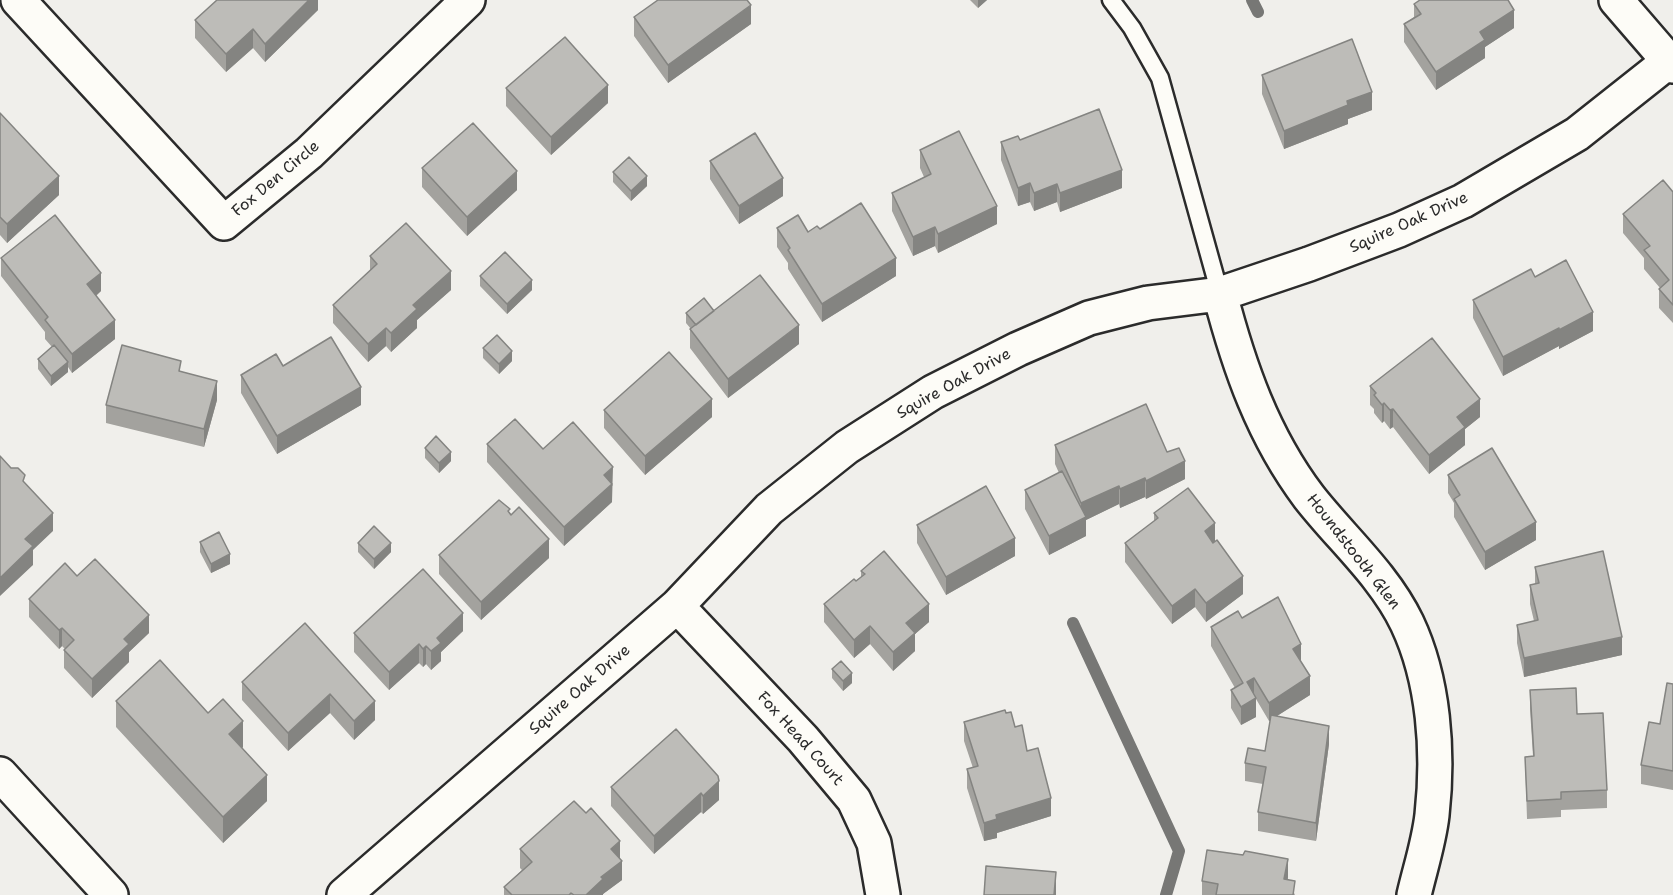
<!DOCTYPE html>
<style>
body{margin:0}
canvas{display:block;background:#f0efeb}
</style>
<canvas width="1673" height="895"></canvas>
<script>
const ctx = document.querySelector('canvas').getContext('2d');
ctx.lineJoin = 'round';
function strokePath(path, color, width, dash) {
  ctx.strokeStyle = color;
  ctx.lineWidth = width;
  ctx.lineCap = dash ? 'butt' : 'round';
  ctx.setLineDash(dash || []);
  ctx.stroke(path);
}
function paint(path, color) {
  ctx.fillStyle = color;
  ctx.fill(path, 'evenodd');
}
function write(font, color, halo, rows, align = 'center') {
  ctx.font = font + ' "Shantell Sans",sans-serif';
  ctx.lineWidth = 5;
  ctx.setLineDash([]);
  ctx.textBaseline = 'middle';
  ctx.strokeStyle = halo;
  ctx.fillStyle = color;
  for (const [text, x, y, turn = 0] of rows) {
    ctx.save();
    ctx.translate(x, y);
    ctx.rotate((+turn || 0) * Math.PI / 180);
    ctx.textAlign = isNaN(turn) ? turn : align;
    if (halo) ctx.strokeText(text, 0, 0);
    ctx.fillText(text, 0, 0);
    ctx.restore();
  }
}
strokePath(new Path2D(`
 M1252 0 1258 12
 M1073 623 1179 851 1166 895`), '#777775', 12);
const lane = new Path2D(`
 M1111 0 1132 28 1160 78 1220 294`);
const street = new Path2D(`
 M18 0 224 223 309 153 468 0
 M1616 0 1673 66
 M1220 294C1239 367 1263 436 1309 497 1341 538 1384 575 1407 623 1434 680 1439 752 1432 815 1429 842 1420 869 1414 895
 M677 606 803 739 854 800 874 843 883 895
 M0 774 111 895
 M344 895 677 606 769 509 847 447 933 392 1018 349 1089 318 1148 303 1220 294 1309 264 1399 230 1463 201 1577 134 1673 58`);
strokePath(lane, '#2b2b2b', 21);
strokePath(street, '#2b2b2b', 38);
strokePath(lane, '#fdfcf7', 16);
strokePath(street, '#fdfcf7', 33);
paint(new Path2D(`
 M318 0V10L265 62 253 48 226 72 195 38V20Z
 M970 0H987L978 8Z
 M1414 4 1514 28 1485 47V58L1436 90 1404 42V24L1414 17Z
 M634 17 751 24 668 83 634 36Z
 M1262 75 1372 110 1348 119V124L1284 149 1262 94Z
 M506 88 608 103 551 155 506 106Z
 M0 113 59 195 7 243 0 235Z
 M1020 140 1122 188 1060 212 1057 202 1034 211 1030 202 1018 206 1001 160V142Z
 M920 150 997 224 938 253 935 246 913 256 892 211V193L924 177 920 168Z
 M710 161 783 196 739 224 710 179Z
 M422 168 517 190 467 236 422 187Z
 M613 172 647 186 631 201 613 182Z
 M1673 192V323L1659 308V289L1660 288 1644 269V258L1623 233V214Z
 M777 228 808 232 820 229 896 276 822 322 788 269V263L777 247Z
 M370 256 451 290 417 320V328L391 352 386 346 368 362 333 323V305L370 271Z
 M1 258 101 291 96 296 115 339 72 373 68 367V372L51 386 38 369V359L52 347 45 339V332L1 276Z
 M480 276 532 290 507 314 480 286Z
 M1535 277 1593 331 1559 349V346L1503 376 1473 318V300Z
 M714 311 799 344 728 398 690 348V329H691L686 323V313Z
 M483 348 512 361 499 374 483 358Z
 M283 366 361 405 277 454 241 393V375Z
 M181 371 217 400 204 447 106 423V405Z
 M1370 386 1480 417 1465 429V445L1429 474 1393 427 1390 429 1384 421 1382 423 1374 413V409L1370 405Z
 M604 410 712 417 645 475 604 428Z
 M487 444 543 449 613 485 612 486V502L564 546 487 462Z
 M1055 445 1167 452 1185 479 1146 499 1145 497 1120 508 1119 504 1086 520V536L1049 555 1025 509V490L1059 473 1055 464Z
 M425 448 451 461 439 473 425 458Z
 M1448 475 1536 540 1485 570 1454 517V503L1448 493Z
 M510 513 549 558 481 620 439 574V555Z
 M1154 513 1215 542 1243 594 1206 622 1195 607 1172 624 1125 562V543L1154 521Z
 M917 525 1015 556 946 595 917 543Z
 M200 542 230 564 211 573 200 552Z
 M358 543 391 552 374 569 358 552Z
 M1535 567 1622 655 1524 677 1517 643V625L1534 621 1530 604V585L1535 584Z
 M861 571 929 622 915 634V651L893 671 870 644 854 658 824 622V604L861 577Z
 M77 576 149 633 129 652V662L92 698 64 668V650L65 649 62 646 59 649 29 617V599Z
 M1242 618 1301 662 1310 695 1277 716 1329 744 1316 841 1258 831V812L1263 784 1245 781V763L1265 751 1270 721H1269L1256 699V717L1241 725 1231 708V690L1235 688 1211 646V627Z
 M305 623 375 720 354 740 330 713 288 751 242 700V682Z
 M463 631 441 652V661L431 670 426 664 423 667 419 663 389 690 354 652V633Z
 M832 669 852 683 843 691 832 678Z
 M1673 684V790L1641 784V765L1660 724Z
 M1530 690 1577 714 1607 790V808L1561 810V817L1527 819 1525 757 1533 756 1530 709Z
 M116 701 208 713 243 747 242 748 267 801 223 843 116 727Z
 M1006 713 1015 727 1027 751 1051 816 997 833V838L984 841 967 788V769L973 768 964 741V722Z
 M676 729 719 800 703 814 701 812 654 854 611 806V787Z
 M520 849 620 859 622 880 603 894V895H504V887L522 870 520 868Z
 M1288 877V880L1295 895H1202V881Z`), '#a3a29e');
paint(new Path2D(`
 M309 0H318V10L265 62V44Z
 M978 0H987L978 8Z
 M751 5V24L668 83V65Z
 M1514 10V28L1485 47V58L1436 90V72L1480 32Z
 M253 29V48L226 72V54Z
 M608 85V103L551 155V137Z
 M1372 92V110L1348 119V124L1284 149V131L1347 101Z
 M1122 170V188L1060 212V193Z
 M517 171V190L467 236V217Z
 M59 176V195L7 243V224Z
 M647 176V186L631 201V191Z
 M783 178V196L739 224V206Z
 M1030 183V202L1018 206V188Z
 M1057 184V202L1034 211V193Z
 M997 206V224L938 253V234Z
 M935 227V246L913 256V237Z
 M896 258V276L822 322V304Z
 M451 271V290L417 320V328L391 352V333L413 305Z
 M101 273V291L87 303V284Z
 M532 280V290L507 314V304Z
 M1593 312V331L1559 349V330Z
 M115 320V339L72 373V354Z
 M799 325V344L728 398V379Z
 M386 328V346L368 362V344Z
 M1559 328V346L1503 376V357Z
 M512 351V361L499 374V364Z
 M68 362V372L51 386V376Z
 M217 381V400L204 447V429Z
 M361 387V405L277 454V436Z
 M712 399V417L645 475V456Z
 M1480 399V417L1465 429V445L1429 474V455L1457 417Z
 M1384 403V421L1382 423V405Z
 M1393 409V427L1390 429V410Z
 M451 452V461L439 473V463Z
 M1185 461V479L1146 499V481Z
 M613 467 612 502 564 546V527L604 475Z
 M1145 478V497L1120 508V489Z
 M1119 486V504L1086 520V536L1049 555V536L1081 520V503Z
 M53 513V531L33 550V565L0 596V578L25 539Z
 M1536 522V540L1485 570V552Z
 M1215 523V542L1205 550V531Z
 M1015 538V556L946 595V577Z
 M549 539V558L481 620V602Z
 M391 543V552L374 569V559Z
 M230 554V564L211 573V564Z
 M1243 576V594L1206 622V603Z
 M1195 589V607L1172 624V606Z
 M929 604V622L915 634V651L893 671V652L906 623Z
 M463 613V631L441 652V661L431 670V651L437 638Z
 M149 615V633L129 652V662L92 698V679L124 639Z
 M870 626V644L854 658V640Z
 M62 628V646L59 649V630Z
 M1622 637V655L1524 677V658Z
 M419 644V663L389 690V672Z
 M1301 644V663L1293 649Z
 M426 646V664L423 667V649Z
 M852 673V683L843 691V681Z
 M1310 676V695L1269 721V703Z
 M1254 678V696L1247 682Z
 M330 694V713L288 751V733Z
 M1256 698V717L1241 725V707Z
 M375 701V720L354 740V721Z
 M243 721V747L229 760V734Z
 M1329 726V744L1316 841V823Z
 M267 775V801L223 843V817Z
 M719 781V800L703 814V796Z
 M701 793V812L654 854V836Z
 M1051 798V816L997 833V838L984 841V823L996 815Z
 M620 841V859L611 849Z
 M1288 859V877L1284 895V879Z
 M622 861V880L603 894V895H586L601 877Z
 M1056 872V895H1054Z`), '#848481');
const building = new Path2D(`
 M217 0H309L265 44 253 29 226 54 195 20Z
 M658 0H747L751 5 668 65 634 17Z
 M1420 0H1508L1514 10 1480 32 1485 40 1436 72 1404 24 1421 14 1414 4Z
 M565 37 608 85 551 137 506 88Z
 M1352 39 1372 92 1347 101 1348 105 1284 131 1262 75Z
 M1099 109 1122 170 1060 193 1057 184 1034 193 1030 183 1018 188 1001 142 1018 136 1020 140Z
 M0 113 59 176 7 224 0 217Z
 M473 123 517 171 467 217 422 168Z
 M959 131 997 206 938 234 935 227 913 237 892 193 931 174 920 150Z
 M755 133 783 178 739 206 710 161Z
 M629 157 647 176 631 191 613 172Z
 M1663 180 1673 192V305L1659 289 1669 280 1644 250 1650 246 1623 214Z
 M861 203 896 258 822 304 788 250 790 248 777 228 798 215 808 232 817 226 820 229Z
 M55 215 101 273 87 284 115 320 72 354 45 320 48 317 1 258Z
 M406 223 451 271 413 305 417 309 391 333 386 328 368 344 333 305 377 264 370 256Z
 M505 252 532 280 507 304 480 276Z
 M1566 260 1593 312 1559 330V328L1503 357 1473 300 1531 269 1535 277Z
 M760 275 799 325 728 379 690 329Z
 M704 298 714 311 696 325 686 313Z
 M497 335 512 351 499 364 483 348Z
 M331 337 361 387 277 436 241 375 276 354 283 366Z
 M1432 338 1480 399 1457 417 1465 427 1429 455 1393 409 1390 410 1384 403 1382 405 1374 395 1376 393 1370 386Z
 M54 345 68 362 51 376 38 359Z
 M122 345 181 361 179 371 217 381 204 429 106 405Z
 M669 352 712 399 645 456 604 410Z
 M1146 404 1167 452 1179 448 1185 461 1146 481 1145 478 1120 489 1119 486 1081 503 1055 445Z
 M515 419 543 449 573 422 613 467 604 475 612 484 564 527 487 444Z
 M436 436 451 452 439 463 425 448Z
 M1492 448 1536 522 1485 552 1454 499 1460 495 1448 475Z
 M0 456 11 468H18L25 475 23 481 53 513 25 539 33 546 0 578Z
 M1062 471 1086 517 1049 536 1025 490Z
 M986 486 1015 538 946 577 917 525Z
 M1188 488 1215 523 1205 531 1213 543 1217 540 1243 576 1206 603 1195 589 1172 606 1125 543 1158 518 1154 513Z
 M499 500 510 509 508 511 511 515 519 507 549 539 481 602 439 555Z
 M374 526 391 543 374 559 358 543Z
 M219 532 230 554 211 564 200 542Z
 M884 551 929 604 906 623 915 633 893 652 870 626 854 640 824 604 854 579 856 581 865 574 861 571Z
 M1603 551 1622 637 1524 658 1517 625 1538 620 1530 585 1539 583 1535 567Z
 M95 559 149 615 124 639 129 644 92 679 64 650 74 640 62 628 59 630 29 599 65 563 77 576Z
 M423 569 463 613 437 638 441 643 431 651 426 646 423 649 419 644 389 672 354 633Z
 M1278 597 1301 644 1293 649 1310 676 1269 703 1254 678 1247 682 1256 698 1241 707 1231 690 1243 683 1211 627 1238 611 1242 618Z
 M305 623 375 701 354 721 330 694 288 733 242 682Z
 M160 660 208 713 223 699 243 721 229 734 267 775 223 817 116 701Z
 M841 661 852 673 843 681 832 669Z
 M1667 683 1673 684V771L1641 765 1649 722 1660 724Z
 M1576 688 1577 714 1603 713 1607 790 1561 792V799L1527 801 1525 757 1534 756 1530 690Z
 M1005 710 1006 713 1011 712 1015 727 1022 725 1027 751 1038 748 1051 798 996 815 997 819 984 823 967 769 978 766 964 722Z
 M1271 715 1329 726 1316 823 1258 812 1266 767 1245 763 1248 748 1265 751Z
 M676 729 718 776 719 781 703 796 701 793 654 836 611 787Z
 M574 801 586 813 591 808 620 841 611 849 622 861 601 877 603 879 586 895H574L571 893 569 895H512L504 887 532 862 520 849Z
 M1207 850 1243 855 1245 851 1288 859 1284 879 1295 881 1293 895H1216L1218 884 1202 881Z
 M986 866 1056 872 1054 895H984Z`);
paint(building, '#bdbcb8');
strokePath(building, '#848481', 1.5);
write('16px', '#2b2b2b', '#fdfcf7', [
 ["Fox Den Circle",276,179,-40],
 ["Squire Oak Drive",1409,223,-24],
 ["Squire Oak Drive",954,384,-29],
 ["Houndstooth Glen",1353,552,52],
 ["Squire Oak Drive",580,690,-41],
 ["Fox Head Court",800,739,48]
]);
</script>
